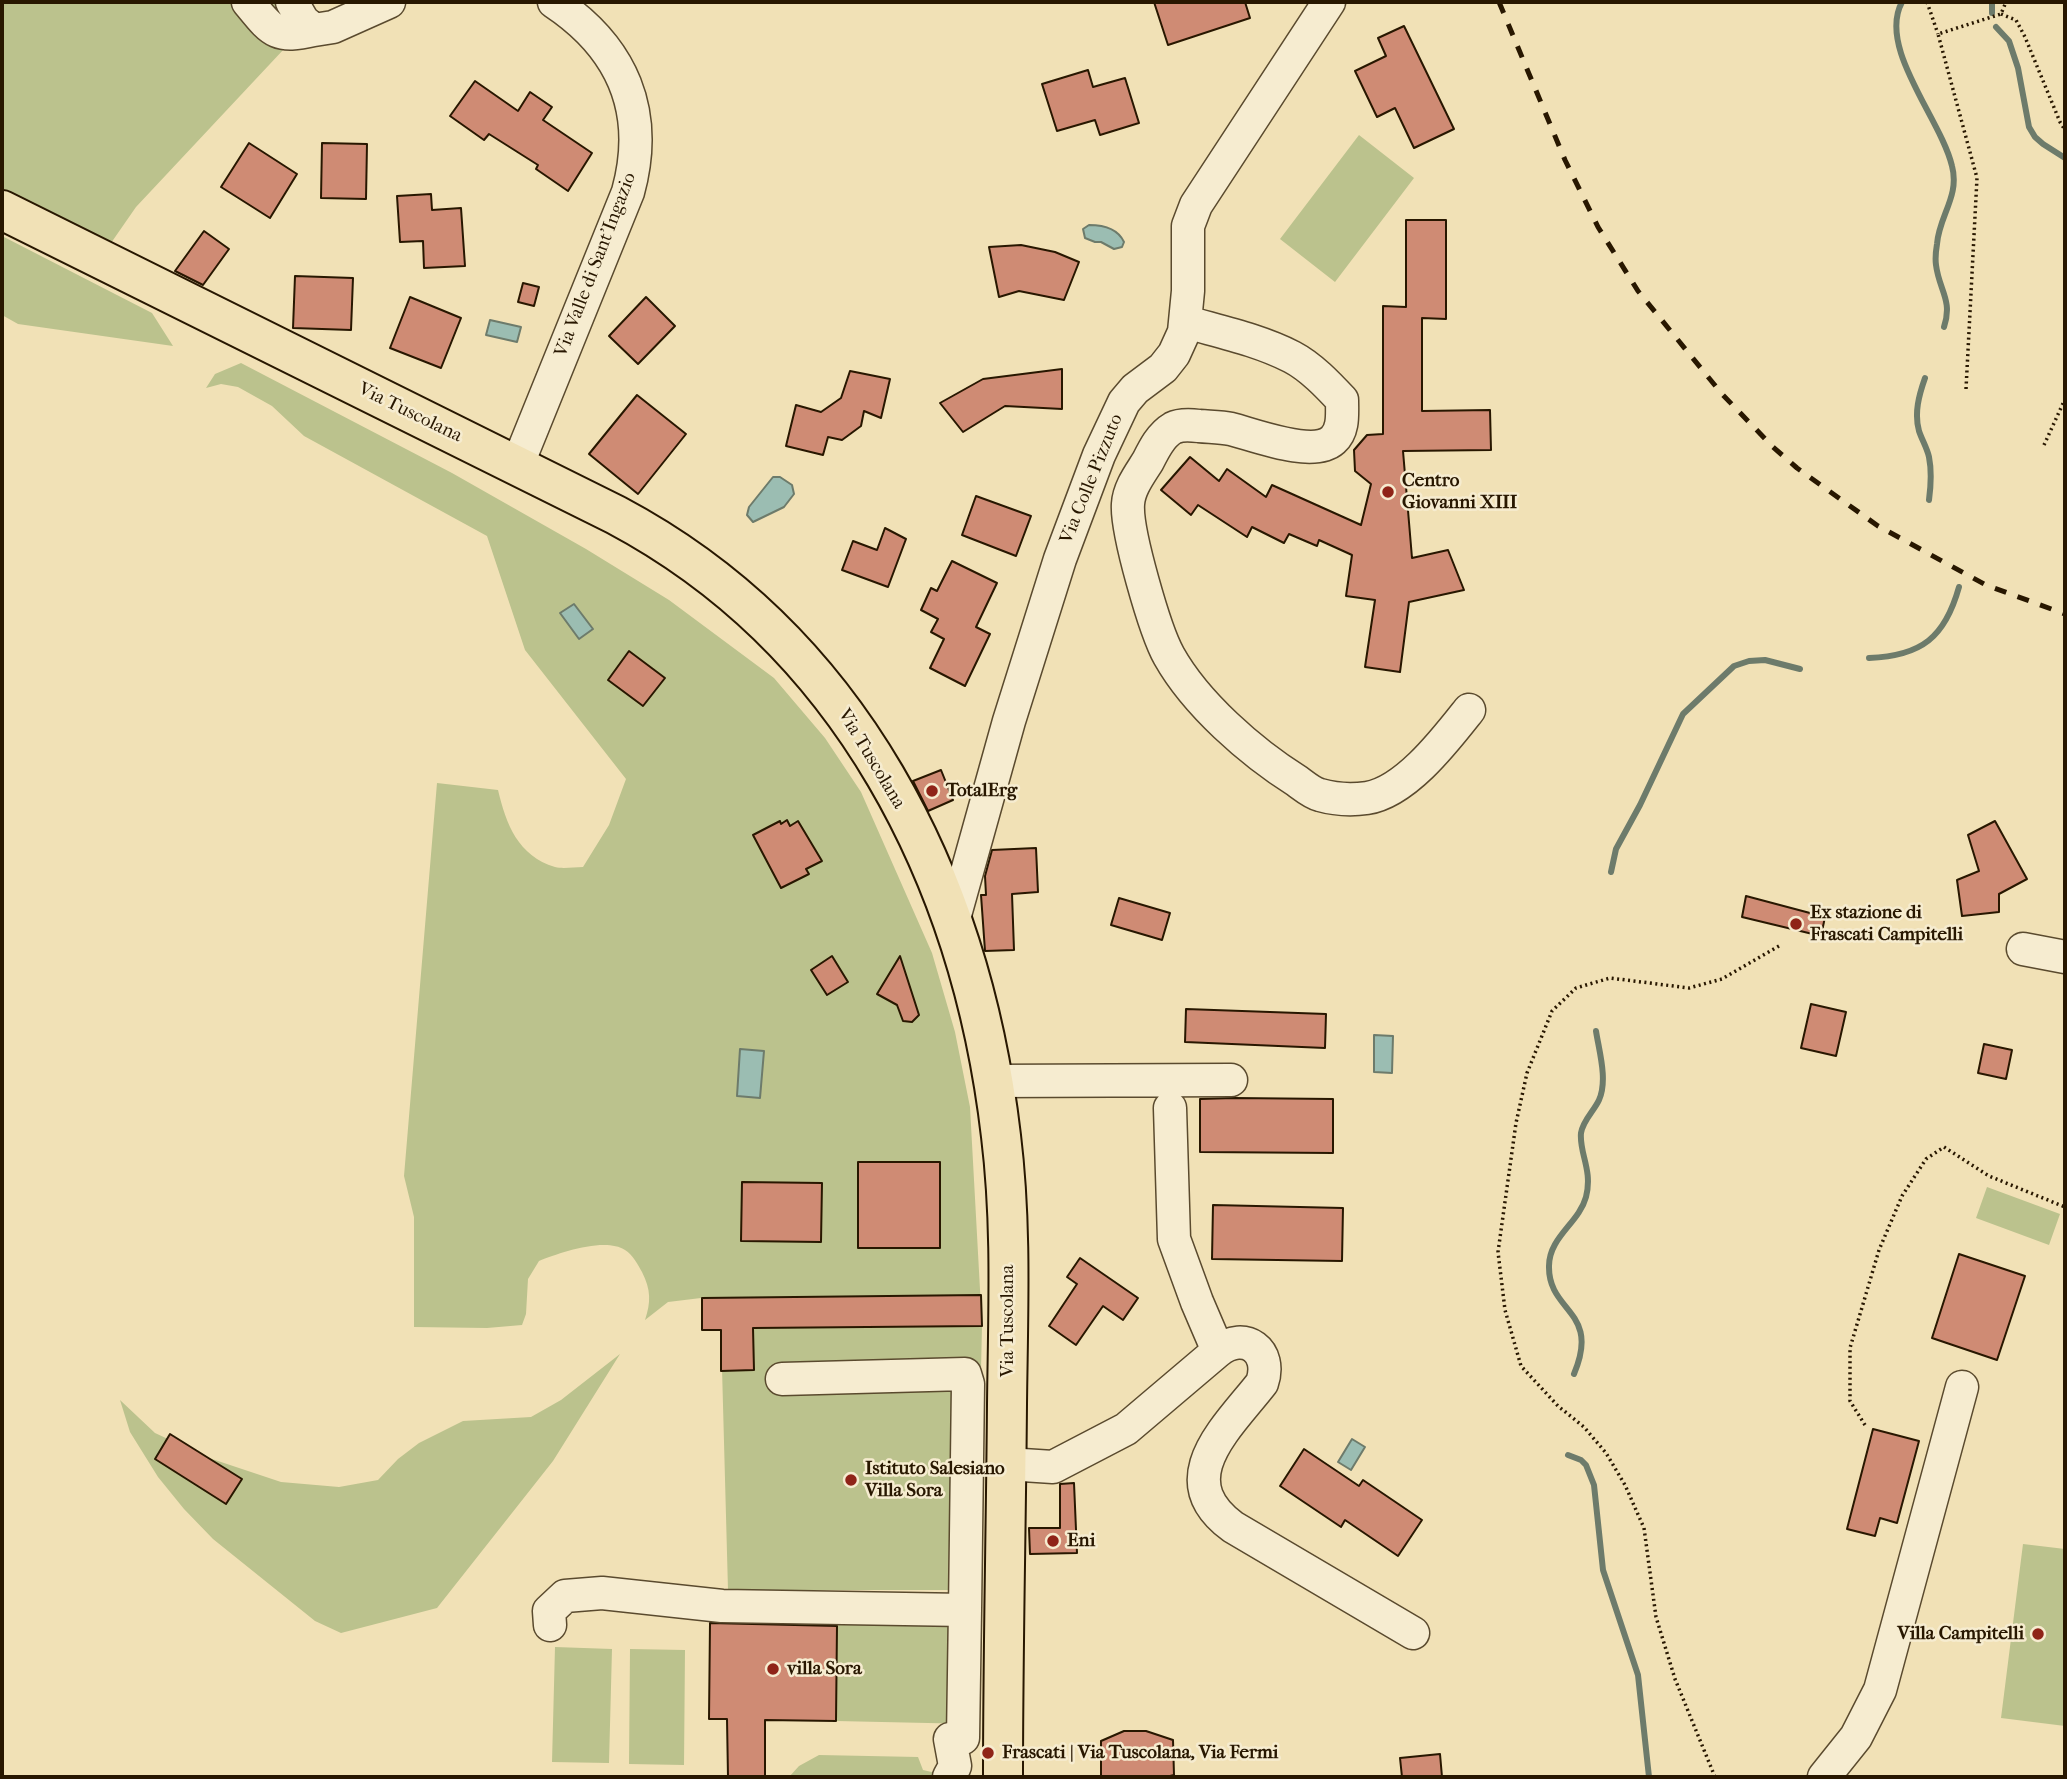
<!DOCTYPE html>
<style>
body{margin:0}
#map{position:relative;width:2067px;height:1779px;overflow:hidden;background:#f1e1b6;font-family:"IM FELL French Canon",serif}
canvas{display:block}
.frame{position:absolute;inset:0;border:4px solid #281700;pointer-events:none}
</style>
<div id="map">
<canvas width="2067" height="1779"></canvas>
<div class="frame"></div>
</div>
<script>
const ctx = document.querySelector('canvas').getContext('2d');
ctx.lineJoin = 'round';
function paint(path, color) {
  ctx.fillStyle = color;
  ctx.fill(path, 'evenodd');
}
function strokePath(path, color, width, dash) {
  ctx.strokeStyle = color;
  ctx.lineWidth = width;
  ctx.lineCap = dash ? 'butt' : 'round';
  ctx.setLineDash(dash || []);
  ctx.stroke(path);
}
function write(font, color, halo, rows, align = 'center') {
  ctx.font = font + ' "IM FELL French Canon",serif';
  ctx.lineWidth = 5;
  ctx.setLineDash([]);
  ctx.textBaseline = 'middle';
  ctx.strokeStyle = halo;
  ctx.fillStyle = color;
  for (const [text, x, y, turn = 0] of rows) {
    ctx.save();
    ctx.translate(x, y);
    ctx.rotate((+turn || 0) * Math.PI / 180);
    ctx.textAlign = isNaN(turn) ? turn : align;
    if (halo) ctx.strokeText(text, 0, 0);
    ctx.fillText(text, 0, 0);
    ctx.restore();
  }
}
paint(new Path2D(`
 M2 2H292L314 30 284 49 136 207 111 243 2 189Z
 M1359 135 1414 178 1335 282 1280 239Z
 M2 236 152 313 173 346 18 324 2 315Z
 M241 363 452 473 586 549 669 600 774 678 825 738 861 792 932 953 955 1032 970 1107 982 1326 976 1590H728L721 1331 702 1330 701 1298 668 1302 645 1320C651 1302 651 1290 642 1272 638 1265 633 1255 625 1250 605 1237 559 1253 539 1261L528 1279 526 1314 522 1325 487 1328 414 1327V1217L404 1176 437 783 498 790C506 824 518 856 555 867 563 869 574 867 583 867L609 825 626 779 525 650 487 536 304 436 272 406 238 387 221 384 206 388 215 374Z
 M1987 1187 2060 1214 2049 1245 1976 1218Z
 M620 1354 553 1461 437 1608 341 1633 315 1621 213 1539 184 1509 158 1477 130 1432 120 1400 155 1433 209 1458 281 1482 339 1487 378 1480 398 1459 419 1443 463 1421 531 1417 561 1400Z
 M2023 1544 2065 1549V1726L2001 1718Z
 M837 1619 976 1624 974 1724 836 1721Z
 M555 1647 612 1649 609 1763 552 1762Z
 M630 1649 685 1650 684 1765 629 1764Z
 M819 1755 918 1757 923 1770 936 1773V1777H789L799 1766Z`), '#bbc28d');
const water = new Path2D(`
 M1089 225C1103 225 1118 229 1124 242L1122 247 1114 249 1101 242H1095L1085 238 1083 229Z
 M490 320 521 327 517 342 486 335Z
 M773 477H780L792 485 794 494 784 507 753 522 747 515 749 507Z
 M574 604 593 629 579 639 560 613Z
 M1374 1035 1393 1036 1392 1073 1374 1072Z
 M740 1049 764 1051 760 1098 737 1096Z
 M1352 1439 1365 1447 1351 1470 1338 1462Z`);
paint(water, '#9bbdb2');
strokePath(water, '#6d7b6b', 2);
strokePath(new Path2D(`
 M1902 2C1877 48 1941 119 1952 166 1960 196 1939 216 1937 244 1936 250 1935 258 1936 265 1939 290 1953 300 1944 327
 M1992 2V13
 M1996 27 2009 41 2018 68 2029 127 2035 137 2043 144 2065 158
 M1925 378C1919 395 1914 413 1919 431 1922 440 1927 448 1929 457 1932 472 1931 485 1929 500
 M1869 658C1922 656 1945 637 1959 587
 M1611 872 1616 849 1640 805 1683 714 1734 666 1749 661 1765 660 1800 669
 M1574 1374C1601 1310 1548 1313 1549 1266 1549 1237 1579 1223 1586 1197 1593 1170 1579 1153 1581 1133 1583 1120 1594 1111 1599 1100 1608 1080 1599 1051 1596 1031
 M1568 1455 1581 1460 1586 1465 1594 1485 1603 1570 1638 1675 1649 1777`), '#6d7b6b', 6);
const building = new Path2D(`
 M1154 2H1245L1250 18 1168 45Z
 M1404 26 1454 129 1414 148 1395 108 1377 117 1355 71 1386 56 1378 38Z
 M1088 70 1093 87 1125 78 1139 123 1100 135 1095 120 1057 131 1042 84Z
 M475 81 518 111 530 92 552 107 543 120 592 153 568 191 536 169 538 165 489 134 484 140 450 116Z
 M249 143 297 174 270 218 221 187Z
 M322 143 367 144 366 199 321 198Z
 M431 194 432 210 461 208 465 266 424 268 423 241 400 242 397 196Z
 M1406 220H1446V319L1422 318V411L1490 410 1491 450 1403 451 1412 558 1448 550 1464 590 1409 602 1400 672 1365 667 1375 600 1346 596 1352 555 1319 540 1317 546 1289 534 1284 543 1252 527 1247 537 1198 505 1191 515 1161 490 1190 457 1219 481 1227 469 1266 497 1272 485 1361 525 1371 484 1355 471 1354 450 1367 435 1383 434V306L1406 307Z
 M204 231 229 249 203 285 175 271Z
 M1021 245 1055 252 1079 262 1064 300 1019 291 999 297 989 247Z
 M295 276 353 278 351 330 293 328Z
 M523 283 539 287 534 306 518 302Z
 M410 297 461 318 441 368 390 348Z
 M646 297 675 326 638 364 609 336Z
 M1062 369V409L1005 406 963 432 940 403 983 379Z
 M850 371 890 379 881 418 864 411 861 426 842 440 828 437 823 455 786 446 796 405 821 412 841 398Z
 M637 395 686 434 638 494 589 454Z
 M976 496 1031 516 1016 556 962 535Z
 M885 528 906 539 888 587 842 570 853 541 877 550Z
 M952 561 997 583 976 627 990 634 965 686 930 668 944 639 931 632 938 619 921 610 931 588 937 591Z
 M629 651 665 678 643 706 608 680Z
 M941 770 953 800 928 811 913 781Z
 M787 820 790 826 798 821 822 861 806 869 809 874 781 888 753 835 780 821 781 824Z
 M1995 821 2027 879 1999 894V912L1962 916 1957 880 1979 871 1968 835Z
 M1036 848 1038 892 1012 894 1014 950 985 951 981 895H986L985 876 992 850Z
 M1746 896 1825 917 1821 936 1742 917Z
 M1119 898 1170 913 1162 940 1111 925Z
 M832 956 848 982 827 995 811 970Z
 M900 956 919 1015 912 1022 903 1021 897 1005 877 994Z
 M1811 1004 1846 1012 1836 1056 1801 1048Z
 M1186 1009 1326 1014 1325 1048 1185 1042Z
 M1984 1044 2012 1050 2006 1079 1978 1073Z
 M1234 1098 1333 1099V1153L1200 1152V1099Z
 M858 1162H940V1248H858Z
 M742 1182 822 1183 821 1242 741 1241Z
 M1213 1205 1343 1208 1342 1261 1212 1259Z
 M1959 1254 2025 1276 1997 1360 1932 1338Z
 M1080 1258 1138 1298 1123 1320 1103 1306 1076 1345 1049 1326 1077 1284 1067 1277Z
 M981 1295 982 1326 753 1328 754 1370 721 1371V1330H702V1298Z
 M1873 1429 1919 1441 1897 1523 1880 1518 1875 1536 1847 1529Z
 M170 1434 242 1479 226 1504 155 1459Z
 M1304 1449 1359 1486 1363 1480 1422 1520 1398 1556 1345 1520 1341 1527 1280 1486Z
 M1074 1483 1077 1553 1030 1554 1029 1528H1060V1484Z
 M710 1623 837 1626 836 1721 765 1720V1777H728L727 1719H709Z
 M1124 1731H1146L1173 1740 1174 1775 1166 1777H1101V1741Z
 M1440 1754 1442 1777H1402L1400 1758Z`);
paint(building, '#cf8b74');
strokePath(building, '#281700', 2);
const minor = new Path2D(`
 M248 2C272 31 275 39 314 30
 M292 2 303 21 314 30 333 27 389 2
 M1186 322C1221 332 1259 340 1292 357 1311 367 1328 385 1342 400 1342 414 1344 430 1333 440 1313 458 1255 435 1231 429 1221 427 1210 427 1199 426 1191 425 1181 424 1173 428 1161 435 1154 449 1148 461 1140 474 1129 488 1128 504 1126 531 1155 631 1169 656 1196 704 1251 752 1297 781 1304 786 1312 793 1320 795 1334 799 1352 800 1367 798 1406 792 1446 739 1469 710
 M517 466 628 192C650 112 623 48 554 2
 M953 922 1009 721 1060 559 1099 455 1124 402 1135 389 1163 368 1174 354 1184 332 1188 291V226L1196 205 1329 2
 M2023 949 2065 957
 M993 1081 1231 1080
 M1218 1351C1245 1330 1273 1351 1262 1383 1227 1428 1168 1479 1233 1527L1413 1633
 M782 1379 965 1374 968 1384 965 1610
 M1007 1464 1053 1467 1126 1429 1218 1351 1197 1302 1174 1239 1170 1108
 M550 1625 549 1611 565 1596 602 1593 722 1606 965 1610 963 1738
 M949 1777 955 1766 950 1739
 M1824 1777 1856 1737 1880 1690 1962 1387`);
const major = new Path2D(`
 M2 210 616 515C851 640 971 879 1001 1136 1012 1225 1008 1314 1007 1404 1006 1528 1003 1653 1003 1777`);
strokePath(minor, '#5a4a2e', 35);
strokePath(major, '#281700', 42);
strokePath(new Path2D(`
 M1927 2 1938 34
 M2001 14 2016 20 2025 37 2060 122 2065 130
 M1966 389 1977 178 1938 34 2001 14 2006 2
 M2044 445 2065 399
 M1865 1425 1850 1401V1348L1879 1250 1902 1196 1926 1159 1944 1147 1989 1176 2065 1207
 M1715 1777 1675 1679 1656 1617 1644 1528 1625 1485 1606 1453 1584 1427 1558 1406 1521 1366 1505 1310 1498 1252 1516 1123 1527 1073 1552 1011 1576 988 1610 978 1689 988 1722 979 1779 946`), '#281700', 3.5, [2, 3.5]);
strokePath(minor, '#f6ecd0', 32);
strokePath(major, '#f1e1b6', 38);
strokePath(new Path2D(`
 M1499 2 1565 160 1598 227 1638 291 1722 394 1773 447 1797 468 1878 526 1986 585 2065 614`), '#281700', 5, [12, 12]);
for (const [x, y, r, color] of [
 [1388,492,7,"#8f2418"],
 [932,791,7,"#8f2418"],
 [1796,924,7,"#8f2418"],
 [851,1480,7,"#8f2418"],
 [1053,1541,7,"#8f2418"],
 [2038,1634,7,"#8f2418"],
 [773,1669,7,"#8f2418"],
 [988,1753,7,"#8f2418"]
]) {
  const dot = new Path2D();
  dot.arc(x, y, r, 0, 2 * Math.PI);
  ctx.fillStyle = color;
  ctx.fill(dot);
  strokePath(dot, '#f6ecd0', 2.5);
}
write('19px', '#281700', '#f6ecd0', [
 ["Via Valle di Sant'Ingazio",596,265,-69],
 ["Via Tuscolana",410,413,26],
 ["Via Colle Pizzuto",1092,479,-68],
 ["Via Tuscolana",871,759,59],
 ["Via Tuscolana",1008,1321,-90]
]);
write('bold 19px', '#281700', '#f6ecd0', [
 ["Centro",1402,481],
 ["Giovanni XIII",1402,503],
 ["TotalErg",946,791],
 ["Ex stazione di",1810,913],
 ["Frascati Campitelli",1810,935],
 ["Istituto Salesiano",865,1469],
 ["Villa Sora",865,1491],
 ["Eni",1067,1541],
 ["Villa Campitelli",2024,1634,"right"],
 ["villa Sora",787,1669],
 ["Frascati | Via Tuscolana, Via Fermi",1002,1753]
], 'left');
</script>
